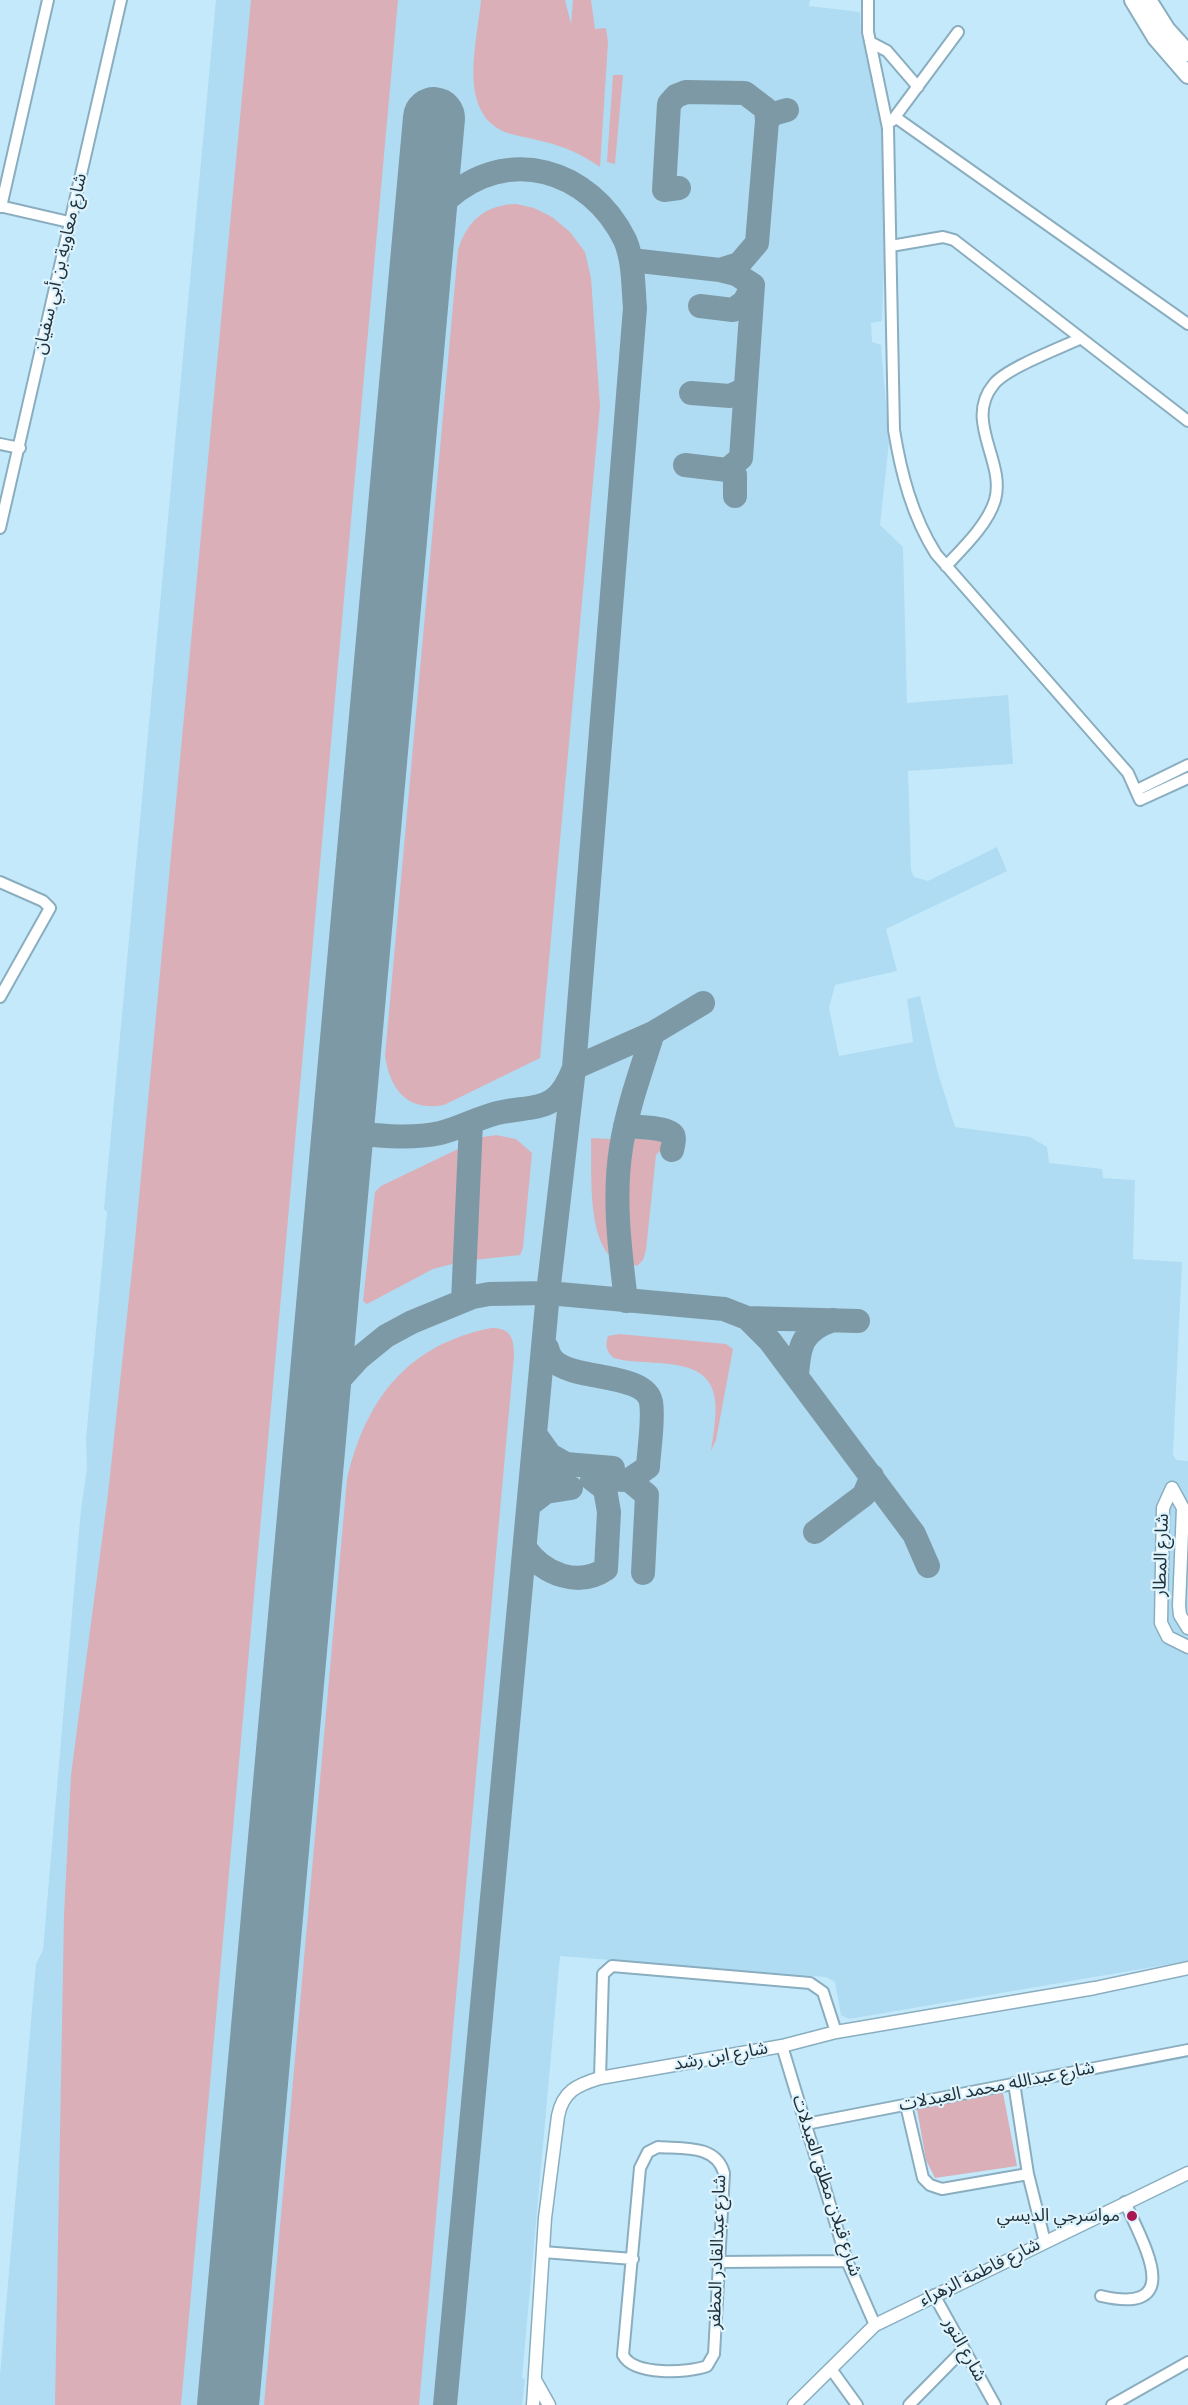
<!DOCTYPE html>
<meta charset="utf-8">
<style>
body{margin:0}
canvas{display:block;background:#c3e9fb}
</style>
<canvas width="1188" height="2405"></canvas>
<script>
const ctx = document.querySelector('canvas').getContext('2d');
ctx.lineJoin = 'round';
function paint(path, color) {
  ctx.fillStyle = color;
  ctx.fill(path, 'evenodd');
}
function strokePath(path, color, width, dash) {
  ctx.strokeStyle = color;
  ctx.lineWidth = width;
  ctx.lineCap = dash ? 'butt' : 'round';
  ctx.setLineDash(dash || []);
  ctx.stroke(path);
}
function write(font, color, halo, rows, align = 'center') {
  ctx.font = font + ' "Roboto Condensed","Noto Sans Arabic",sans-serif';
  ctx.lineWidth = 4.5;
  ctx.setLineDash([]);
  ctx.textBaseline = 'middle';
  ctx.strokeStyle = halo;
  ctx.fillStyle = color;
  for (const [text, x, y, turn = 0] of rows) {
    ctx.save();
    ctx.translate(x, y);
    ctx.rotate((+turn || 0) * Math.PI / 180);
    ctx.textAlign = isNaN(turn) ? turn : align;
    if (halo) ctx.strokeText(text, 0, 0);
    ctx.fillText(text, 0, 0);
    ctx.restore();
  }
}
paint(new Path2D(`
 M216 0H810L809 6 860 12 861 34 881 122 885 233 882 321 871 323 872 342 881 345 889 442 880 525 903 547 907 703 1008 695 1013 764 908 771 911 870 914 877 928 881 997 847 1007 871 886 929 897 971 835 985 829 1008 839 1056 913 1042 907 999 920 996 937 1070 955 1127 1030 1137 1047 1147 1049 1163 1102 1169 1103 1178 1135 1180 1133 1259 1182 1262 1173 1454 1176 1460 1188 1461V1961L849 2019 841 2015 835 1982 826 1977 560 1956 522 2378 525 2379 522 2405H0V2375L36 1964 43 1950 81 1509 87 1469 86 1439 107 1212 104 1209Z`), '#afdcf2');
paint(new Path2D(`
 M251 0H398L181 2405H55L64 1916 71 1775 108 1494 134 1251Z
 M481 0H565L571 24 573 0H591L595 29 606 28 608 42 600 167C570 146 550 143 515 135 454 121 477 45 481 0Z
 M613 75H623L615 164 607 162Z
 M516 204 534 208 552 217 570 232 585 252 591 278 600 406 540 1058 444 1105C407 1112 390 1089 385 1056L458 250C467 221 485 205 516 204Z
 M496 1135 516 1139 532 1153 523 1248 520 1255 464 1261 433 1269 367 1304 363 1301 375 1192 381 1186 483 1137Z
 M591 1138 610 1139 608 1226 611 1257C587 1234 592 1170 591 1138Z
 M621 1138 661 1140V1150L656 1155 646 1250 643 1260 637 1266 622 1261C607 1237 612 1165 621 1138Z
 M491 1328C511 1328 514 1338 514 1356L419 2405H264L347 1479C366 1399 407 1345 491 1328Z
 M619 1334 726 1344 733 1349 716 1440 711 1451C713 1435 717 1416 715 1400 710 1352 647 1368 614 1358 606 1352 605 1345 608 1336Z
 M1003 2093 1017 2166 935 2178 926 2160 917 2109Z`), '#daafb8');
strokePath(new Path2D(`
 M679 188 664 190 669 104 676 96 686 92 745 93 766 109 767 121
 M422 245C429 231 436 210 446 200 507 144 590 169 625 240 634 261 633 286 635 308L574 1068 548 1293 445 2405
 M631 260 720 270 739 264 757 243 767 121 773 114 787 110
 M700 306 733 310 744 302 753 285
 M691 393 730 396 745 389
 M685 465 727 470 741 458 753 285 736 274 720 270
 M727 470 735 475V496
 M625 1126C634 1127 668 1127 673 1135 675 1138 673 1146 672 1150
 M343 1132C376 1135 407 1140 440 1133 461 1128 481 1116 502 1112 541 1105 558 1111 574 1068L653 1033 703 1003
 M463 1301 471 1123
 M626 1301C620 1250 613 1199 621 1148 627 1109 641 1071 653 1033
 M747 1318 858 1321
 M797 1376C799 1345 802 1331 833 1320
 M318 1403 359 1358 386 1336 412 1322 473 1297 489 1294 548 1293 724 1309 747 1318 770 1341 914 1534 928 1566
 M535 1434 550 1455 566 1464 613 1468
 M629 1480 647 1495 643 1573
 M529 1505 546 1492 571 1488 550 1480 533 1457
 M815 1532 864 1495 872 1476
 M525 1548C543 1574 578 1588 606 1569L609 1512 605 1489 592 1479 629 1480 648 1467C649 1449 654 1419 651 1402 645 1372 572 1381 553 1360 550 1357 548 1352 547 1348`), '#7e99a6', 24);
strokePath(new Path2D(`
 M228 2405 434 118`), '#7e99a6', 62);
const minor = new Path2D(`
 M868 0V32L888 128 894 430C901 473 912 516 936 554L1128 773 1140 800 1188 778
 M870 42 887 51 918 87
 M895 117 1188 324
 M892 121 958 32
 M0 206 69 222
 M1 207 48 0
 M891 246 943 237 954 240 1188 421
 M0 444 20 448
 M0 528 121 0
 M946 566C963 548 988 524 995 500 1006 461 963 421 994 384 1007 368 1058 349 1079 339
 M1137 790 1188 765
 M0 882 43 901 50 908 0 997
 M782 2046 847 2261 875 2325
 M600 2078 603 1974 612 1966 810 1983 823 1992 836 2032
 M1014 2083 1028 2174 1045 2242
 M906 2105 923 2178 930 2185 942 2189 1028 2174
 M806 2124 1188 2050
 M658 2147C682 2149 716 2144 724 2173L714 2354 707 2366C688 2373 634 2376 623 2355L640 2168 648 2152Z
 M543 2252 633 2259
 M719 2262 847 2261
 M934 2295 995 2405
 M1101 2296C1188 2316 1142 2242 1125 2202
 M831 2369 857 2405
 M909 2405 963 2350
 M1112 2405 1188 2362`);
const tertiary = new Path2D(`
 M1188 1628 1180 1615 1179 1606 1183 1508 1172 1488 1163 1508 1161 1623 1168 1637 1188 1647
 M535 2380 549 2405
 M533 2405 545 2218 558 2116C563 2091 577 2085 600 2078L782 2046 836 2032 1095 1988 1188 1968
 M794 2405 875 2325 1188 2173`);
const primary = new Path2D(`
 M1133 0 1156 38 1188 75
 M1148 0 1167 30 1188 53`);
strokePath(minor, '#8aaebf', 14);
strokePath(tertiary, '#8aaebf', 15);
strokePath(primary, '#8aaebf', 20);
strokePath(minor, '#fff', 10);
strokePath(tertiary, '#fff', 12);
strokePath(primary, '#fff', 16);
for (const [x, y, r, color] of [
 [1132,2216,6,"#a81752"]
]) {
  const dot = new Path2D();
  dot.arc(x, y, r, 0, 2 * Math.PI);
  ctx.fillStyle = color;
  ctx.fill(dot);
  strokePath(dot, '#ddf4ff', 2);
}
write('18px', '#223037', '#ddf4ff', [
 ["شارع معاوية بن أبي سفيان",61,264,-77],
 ["شارع المطار",1162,1555,-88],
 ["شارع ابن رشد",721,2057,-10],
 ["شارع عبدالله محمد العبدلات",997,2087,-11],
 ["شارع قبلان مطلق العبدلات",826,2186,72],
 ["شارع عبدالقادر المظفر",718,2252,-88],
 ["شارع فاطمة الزهراء",980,2273,-26],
 ["شارع النور",964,2350,61]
]);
write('18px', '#223037', '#ddf4ff', [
 ["مواسرجي الديسي",1120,2216]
], 'right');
</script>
